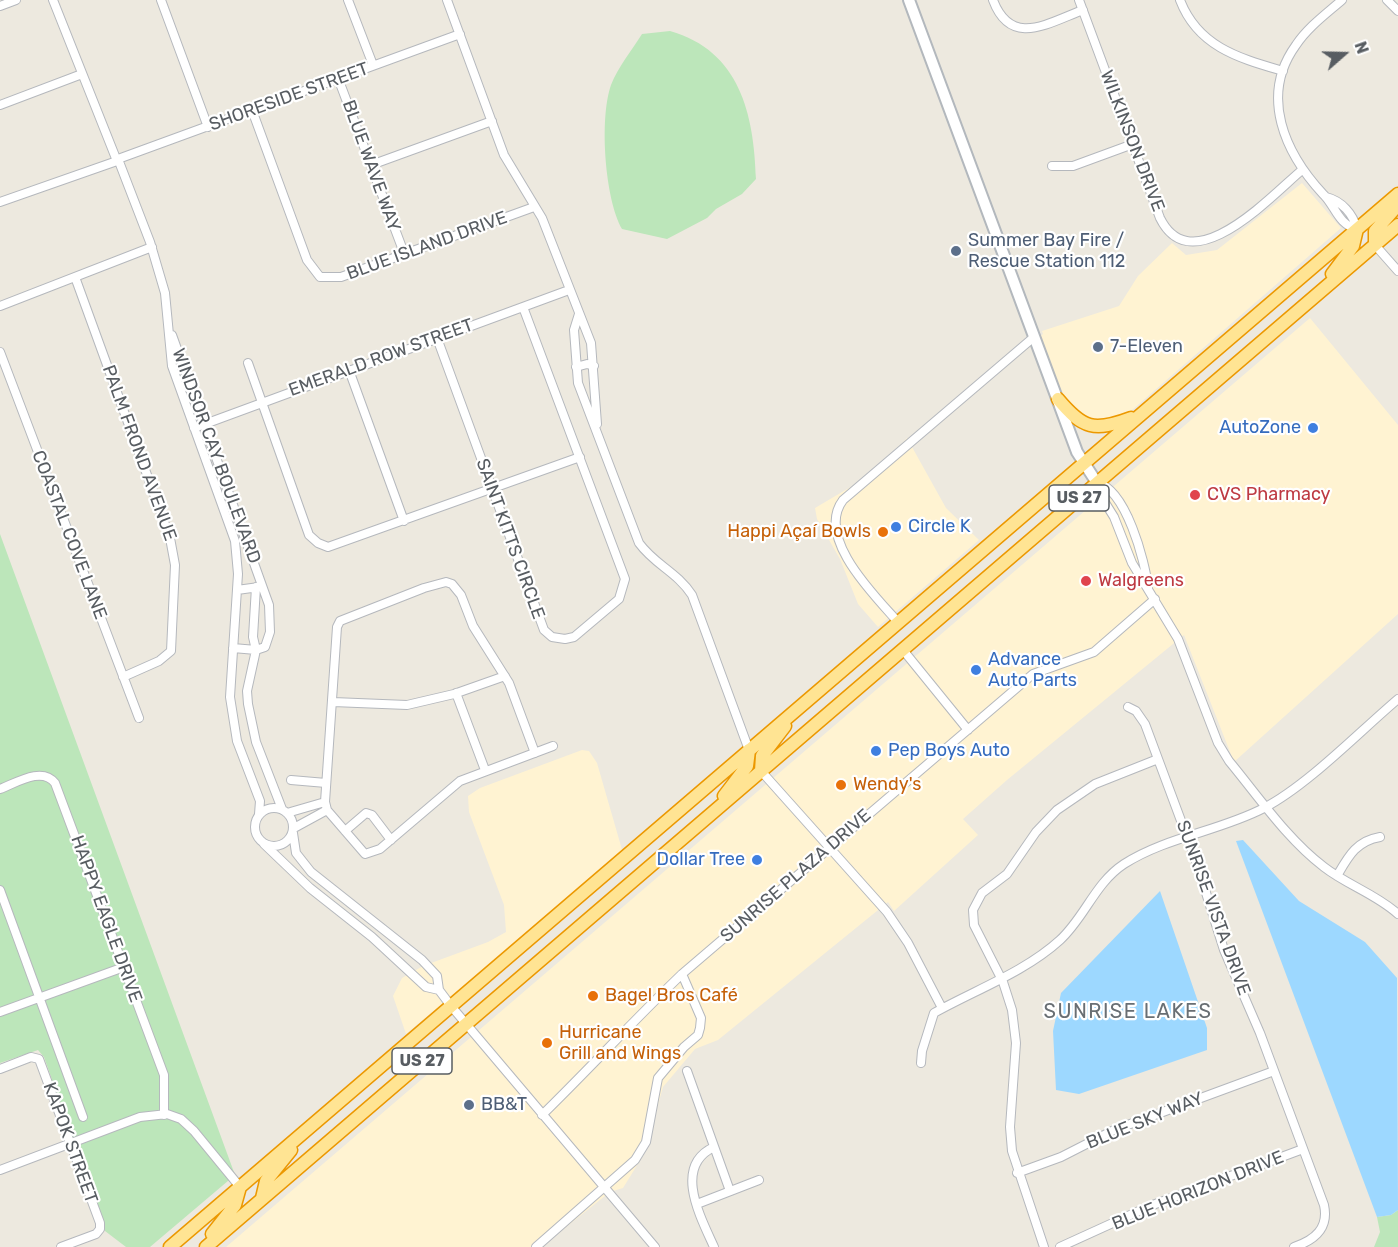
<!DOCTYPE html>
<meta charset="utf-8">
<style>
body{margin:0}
#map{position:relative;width:1398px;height:1247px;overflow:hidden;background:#ede9df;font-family:Rubik,sans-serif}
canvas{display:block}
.north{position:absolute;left:1314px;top:24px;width:60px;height:60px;-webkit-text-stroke:4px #fff;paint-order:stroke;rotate:70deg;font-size:16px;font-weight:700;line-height:24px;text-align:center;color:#585d62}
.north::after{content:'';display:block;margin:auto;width:21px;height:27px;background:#585d62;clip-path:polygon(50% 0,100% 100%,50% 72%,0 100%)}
</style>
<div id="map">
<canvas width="1398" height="1247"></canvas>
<div class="north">N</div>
</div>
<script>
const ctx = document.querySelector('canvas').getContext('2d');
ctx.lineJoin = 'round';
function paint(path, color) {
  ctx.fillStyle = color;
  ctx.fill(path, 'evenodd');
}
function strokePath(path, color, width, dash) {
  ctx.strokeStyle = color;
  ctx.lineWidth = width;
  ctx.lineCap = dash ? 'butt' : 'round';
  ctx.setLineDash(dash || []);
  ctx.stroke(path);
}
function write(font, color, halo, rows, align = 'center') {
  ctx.font = font + ' Rubik,sans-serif';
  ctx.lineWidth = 4.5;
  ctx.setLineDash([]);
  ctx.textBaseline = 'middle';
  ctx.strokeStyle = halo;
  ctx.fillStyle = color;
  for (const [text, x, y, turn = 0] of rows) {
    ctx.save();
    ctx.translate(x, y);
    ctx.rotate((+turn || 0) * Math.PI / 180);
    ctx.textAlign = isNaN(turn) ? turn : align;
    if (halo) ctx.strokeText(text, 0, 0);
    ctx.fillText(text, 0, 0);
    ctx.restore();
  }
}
paint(new Path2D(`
 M1302 183 1341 228 1124 417 1091 423 1061 398 1038 338 1043 334 1042 331 1119 306 1138 276 1172 243 1186 255 1217 250Z
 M1310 318 1398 425V614L1234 762 1184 635 1007 780 963 819 978 835 894 911 888 902 718 1040 695 1049 663 1087 644 1154 623 1188 610 1192 541 1247H226Z
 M907 438 946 508 979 540 878 627 858 604 840 559 817 519 815 508 859 482 891 456Z
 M582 750 589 751 597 763 623 853 406 1034 393 996 402 978 423 966 488 942 506 932 504 905 469 812 468 796 480 788Z`), '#fff3d2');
paint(new Path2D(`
 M670 31C740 51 754 114 756 179L742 194 716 209 707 218 667 239 622 229C605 199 599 119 611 85 618 67 632 50 642 34Z
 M0 534 235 1175 150 1247H126L105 1231 44 1057 38 1050 0 1063Z
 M1398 1210V1247H1374L1380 1232 1377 1217 1391 1215Z`), '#bce6ba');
paint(new Path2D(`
 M1243 840 1299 901 1365 942 1397 978 1398 1210 1391 1215 1377 1217 1236 841Z
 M1160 891 1207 1028V1050L1079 1094 1056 1090 1053 1031 1061 993Z`), '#9dd8ff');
const minor = new Path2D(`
 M161 0 208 127
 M348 0 373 65
 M447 0 504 155 542 218 591 343 597 424
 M993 0C1011 48 1048 23 1083 10
 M1079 0 1160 218C1192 283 1272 195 1302 170
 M1180 0C1198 47 1239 58 1283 71
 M1342 0C1326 14 1308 27 1296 45 1259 96 1285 153 1323 194 1335 205 1338 225 1357 229
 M1387 0 1398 11
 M0 6 16 0
 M338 78 404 253
 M0 105 82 74
 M252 110 307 260 320 277H341L534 207
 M371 165 492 121
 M1052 166H1073L1133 144
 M1326 197C1342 201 1353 214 1357 229
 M0 202 117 161 53 0
 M1375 245 1398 271
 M75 277 170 538 175 565 171 651 159 661 123 677
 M0 306 152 247
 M579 314 574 330 578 383 639 543C655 565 677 572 692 595L749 750
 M172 335 269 605 270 632 265 647 256 650 233 648
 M437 338 544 630 552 637 565 639 574 637 619 599 625 579 523 307
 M0 352 139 718
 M248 363 309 535 318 543 328 547 580 457
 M576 367 587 364 594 366
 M349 370 404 521
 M194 428 569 290
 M256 587 253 637 256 650 247 691 248 704 256 742 282 809
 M1148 587C1145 561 1126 489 1097 483L1099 493 1114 517 1132 563 1178 639 1218 743 1229 761C1258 796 1287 839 1324 867 1347 885 1376 894 1398 914
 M237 590 259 587
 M898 622C874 595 815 537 843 500L1034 337
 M903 650 968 730
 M456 693 485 770
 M333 702 407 705 454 694 505 676
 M1128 707 1136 711 1145 724 1196 861 1224 950 1260 1033 1324 1205C1329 1228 1315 1240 1294 1247
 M535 753 509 683 473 626 461 595 452 584 446 582 424 588 340 621 337 627 325 802 327 810 365 854 380 849 460 781 553 746
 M761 771 887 912 908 943 942 1008
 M291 780 326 783
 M0 789C16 783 42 766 55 783L164 1075V1115
 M255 827a19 19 0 1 1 38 0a19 19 0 1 1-38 0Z
 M287 813 325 802
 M259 814 260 801 237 741 230 697 238 574 235 541 172 366 165 293 150 242 118 159 460 34
 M294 828 327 810
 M345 831 366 813 372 815 391 840
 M293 833 296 853 311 872 422 960 437 976 439 990 451 1006 655 1247
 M264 844 310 888 372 937 426 987 439 990
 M1337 876C1348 857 1356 841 1380 837
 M0 890 83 1117
 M0 1012 124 967
 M921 1063 922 1051 934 1013C975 990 1025 972 1060 940 1085 917 1095 883 1124 864 1166 837 1220 831 1264 808 1308 785 1359 732 1398 699
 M0 1069 31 1057 39 1059 100 1223V1229L96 1234 61 1247
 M687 1071 730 1191
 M542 1115C590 1068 634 1020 682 974L1033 674 1094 652 1155 599
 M0 1170 140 1117 167 1114 181 1119 194 1131 240 1187
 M1017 1173 1061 1157 1114 1130 1274 1071
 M697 1204 759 1180
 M536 1247 635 1160 646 1142 658 1078 684 1047 698 1035 700 1028 701 1018 682 974
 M714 1247C700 1216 673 1166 714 1147
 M1044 1247 1012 1151 1010 1127 1016 1043 1012 1010 1003 982 974 925 973 910 982 893 1007 874 1036 832 1057 810 1095 784 1158 759
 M1060 1247 1150 1206 1303 1149`);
const secondary = new Path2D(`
 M909 0 1077 452 1097 483`);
const trunk = new Path2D(`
 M1375 245V231L1398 205
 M1332 274 1353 246 1357 229
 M1058 399C1083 429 1094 432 1131 418
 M761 771 762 756 785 726
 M724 796 747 766 749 750
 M262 1198 266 1181 291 1150
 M212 1234 235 1205 240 1187
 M170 1247 1398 194
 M206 1247 1398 225`);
strokePath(minor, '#b5b8bd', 10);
strokePath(secondary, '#b3b8bd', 14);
strokePath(trunk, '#ec9800', 15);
strokePath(minor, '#fff', 8);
strokePath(secondary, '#fff', 10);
strokePath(trunk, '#ffe493', 12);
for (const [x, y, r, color] of [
 [956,251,6,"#5c6f8a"],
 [1098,347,6,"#5c6f8a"],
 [1313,428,6,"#3f7fe0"],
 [1195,495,6,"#e0444e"],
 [896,527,6,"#3f7fe0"],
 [883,532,6,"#e8710a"],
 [1086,581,6,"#e0444e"],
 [976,670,6,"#3f7fe0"],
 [876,751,6,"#3f7fe0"],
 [841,785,6,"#e8710a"],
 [757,860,6,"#3f7fe0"],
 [593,996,6,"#e8710a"],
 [547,1043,6,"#e8710a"],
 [469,1105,6,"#5c6f8a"]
]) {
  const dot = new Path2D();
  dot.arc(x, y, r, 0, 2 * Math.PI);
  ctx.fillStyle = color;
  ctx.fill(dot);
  strokePath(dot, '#fff', 2);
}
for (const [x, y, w] of [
 [1079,498,60],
 [422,1061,60]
]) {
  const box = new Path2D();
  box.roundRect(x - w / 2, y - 13, w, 26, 4.5);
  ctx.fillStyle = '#fff';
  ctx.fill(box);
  strokePath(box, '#585d62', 1.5);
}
write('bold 16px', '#585d62', null, [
 ["US 27",1079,498],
 ["US 27",422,1061]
]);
write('18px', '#585d62', '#fff', [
 ["SHORESIDE STREET",289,97,-20],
 ["WILKINSON DRIVE",1132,141,69],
 ["BLUE WAVE WAY",371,166,70],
 ["BLUE ISLAND DRIVE",427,246,-20],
 ["EMERALD ROW STREET",381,358,-20],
 ["PALM FROND AVENUE",139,453,70],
 ["WINDSOR CAY BOULEVARD",216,456,70],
 ["COASTAL COVE LANE",69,535,69],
 ["SAINT KITTS CIRCLE",510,539,70],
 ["SUNRISE PLAZA DRIVE",796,876,-41],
 ["SUNRISE VISTA DRIVE",1213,908,70],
 ["HAPPY EAGLE DRIVE",106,919,70],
 ["BLUE SKY WAY",1145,1121,-22],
 ["KAPOK STREET",70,1143,70],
 ["BLUE HORIZON DRIVE",1198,1191,-22]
]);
write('18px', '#4e5e75', '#fff', [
 ["Summer Bay Fire /",968,241],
 ["Rescue Station 112",968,262],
 ["7-Eleven",1110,347],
 ["BB&T",481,1105]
], 'left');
write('18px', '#366cbe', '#fff', [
 ["AutoZone",1301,428,"right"],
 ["Circle K",908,527],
 ["Advance",988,660],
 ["Auto Parts",988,681],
 ["Pep Boys Auto",888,751],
 ["Dollar Tree",745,860,"right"]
], 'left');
write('18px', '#be3a42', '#fff', [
 ["CVS Pharmacy",1207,495],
 ["Walgreens",1098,581]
], 'left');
write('18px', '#c56008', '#fff', [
 ["Happi Açaí Bowls",871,532,"right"],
 ["Wendy's",853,785],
 ["Bagel Bros Café",605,996],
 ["Hurricane",559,1033],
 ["Grill and Wings",559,1054]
], 'left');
ctx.letterSpacing = '1.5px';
write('20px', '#696f74', '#fff', [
 ["SUNRISE LAKES",1128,1012]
]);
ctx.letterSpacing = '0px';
</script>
